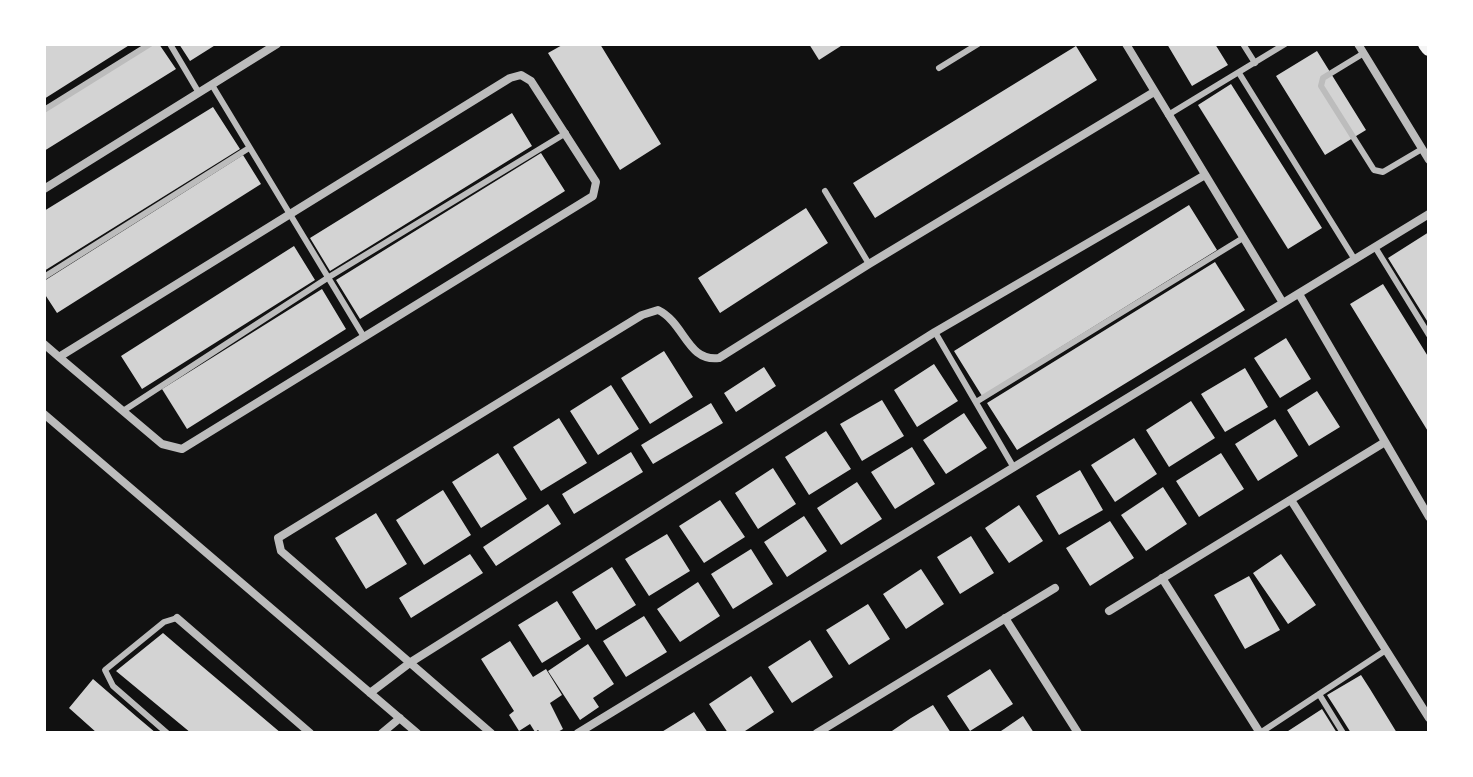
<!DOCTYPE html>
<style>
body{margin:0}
#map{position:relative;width:1473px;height:777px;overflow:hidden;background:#111;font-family:Rubik,sans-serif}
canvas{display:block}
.frame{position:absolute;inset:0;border:46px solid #fff;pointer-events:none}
</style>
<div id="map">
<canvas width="1473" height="777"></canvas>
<div class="frame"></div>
</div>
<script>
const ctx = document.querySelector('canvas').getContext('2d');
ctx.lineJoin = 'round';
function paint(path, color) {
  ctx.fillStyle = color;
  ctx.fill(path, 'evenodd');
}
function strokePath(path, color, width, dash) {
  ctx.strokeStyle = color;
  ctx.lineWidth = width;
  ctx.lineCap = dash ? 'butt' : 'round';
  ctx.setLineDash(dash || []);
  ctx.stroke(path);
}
paint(new Path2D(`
 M44 44H131L44 99Z
 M152 44H159L176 69 44 151V112Z
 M179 44H217L190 61Z
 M564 44H600L661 144 620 170 548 53Z
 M809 44H844L819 60Z
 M1167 44H1215L1228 65 1192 86Z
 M1076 46 1097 80 875 218 853 183Z
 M1317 51 1366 130 1325 155 1276 76Z
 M1231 84 1322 228 1288 249 1198 105Z
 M213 107 240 149 44 271V211Z
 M512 113 532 146 330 271 310 238Z
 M541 153 565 191 360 319 336 280Z
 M243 155 261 184 57 313 44 293V281Z
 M1189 205 1217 250 982 396 954 351Z
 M806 208 828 243 720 313 698 278Z
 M1429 232V324L1388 258Z
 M294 246 315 280 142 389 121 356Z
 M1215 262 1245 310 1017 450 987 403Z
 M1383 284 1429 358V433L1350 304Z
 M322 289 346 329 187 429 162 389Z
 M1286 338 1311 379 1280 398 1254 358Z
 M664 351 693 397 650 424 621 378Z
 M934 364 958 401 917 427 894 390Z
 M764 367 776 386 736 412 724 393Z
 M1245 368 1268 407 1225 432 1201 394Z
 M611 385 639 429 598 455 570 411Z
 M1317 391 1340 427 1309 446 1287 410Z
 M882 400 904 436 862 461 840 424Z
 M1191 401 1215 438 1169 467 1146 430Z
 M711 403 723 423 653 464 641 445Z
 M964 413 987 448 946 474 923 440Z
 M559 418 587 463 541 491 513 447Z
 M1275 419 1298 456 1258 481 1235 444Z
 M826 431 851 469 809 495 785 457Z
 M1134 438 1157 474 1115 502 1091 465Z
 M912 447 935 484 895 509 871 472Z
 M631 452 643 472 574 514 562 494Z
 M498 453 527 499 481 528 452 482Z
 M1221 453 1244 489 1199 517 1176 481Z
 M773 468 796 504 758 529 735 493Z
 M1080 470 1103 510 1059 535 1036 496Z
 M857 482 882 519 841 545 817 508Z
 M1163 487 1187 524 1146 551 1121 515Z
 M443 490 471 535 424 565 396 520Z
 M720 500 745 537 704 563 679 526Z
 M548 504 561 524 496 566 483 547Z
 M1019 505 1043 541 1009 563 985 528Z
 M376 513 407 564 366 589 335 538Z
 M804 516 827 551 787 577 764 542Z
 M1110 521 1134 558 1090 586 1066 548Z
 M667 534 690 571 649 596 625 559Z
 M971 536 994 573 960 594 937 557Z
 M751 549 773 584 733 609 711 574Z
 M470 554 483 573 411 618 399 598Z
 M1281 554 1316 605 1288 624 1253 573Z
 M612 567 636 605 596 630 572 592Z
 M921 569 944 604 906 629 883 594Z
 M1249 576 1280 630 1245 649 1214 595Z
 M698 582 720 616 680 642 657 609Z
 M557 601 581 639 542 663 518 625Z
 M868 604 890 639 849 665 826 630Z
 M644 616 667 652 626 677 603 641Z
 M163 633 184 651 281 733H191L116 671Z
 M810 640 833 677 792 703 768 667Z
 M510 641 533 677 546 669 562 695 550 703 563 729 556 733H541L538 730 535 732 530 724 519 731 509 715 514 711 481 659Z
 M588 644 614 684 593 698 599 707 580 720 548 671Z
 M990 669 1013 704 970 731 947 696Z
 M1361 675 1370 689 1397 733H1351L1336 709 1327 695Z
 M751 676 774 712 742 733H728L709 704Z
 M93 679 137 717 156 733H97L69 708Z
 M933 705 951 733H889L911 718Z
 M1322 709 1337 733H1285Z
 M694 712 708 733H660L673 725Z
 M1023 716 1034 733H998L1004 729Z`), '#d3d3d3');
strokePath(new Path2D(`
 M170 44 199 93
 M1243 44 1255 63
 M1364 53 1323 78 1321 86 1374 170 1383 172 1422 149
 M939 68 978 44
 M1239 73 1355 260
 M212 85 364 337
 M44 110 150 44
 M1168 115 1285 44
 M825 191 869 264
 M1375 247 1429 335
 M44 277 249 148
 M935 332 1014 468
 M976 402 1243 238
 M123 411 329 277 566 133
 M1319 694 1343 733
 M167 733 113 686 105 670 164 622 177 618
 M1260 733 1386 650`), '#bcbcbc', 6);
strokePath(new Path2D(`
 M1126 44 1283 303
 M1358 44 1429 160
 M44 189 277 44
 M1299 294 1429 517
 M44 344 59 357 162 444 182 449 593 196 596 182 531 81 521 75 510 78 59 357
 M44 414 417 733
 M1291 500 1429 718
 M1162 578 1260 733
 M1109 611 1385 442
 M177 618 310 733
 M1005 618 1078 733
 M370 693 411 662 935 332 1205 175
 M382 733 400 718
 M491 733 281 551 278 538 642 315 658 310C685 323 687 362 719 358L869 264 1154 92
 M578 733 1429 214
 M817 733 1055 588`), '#bcbcbc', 8);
strokePath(new Path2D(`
 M1426 44 1429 48`), '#f5f5f5', 16);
</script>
